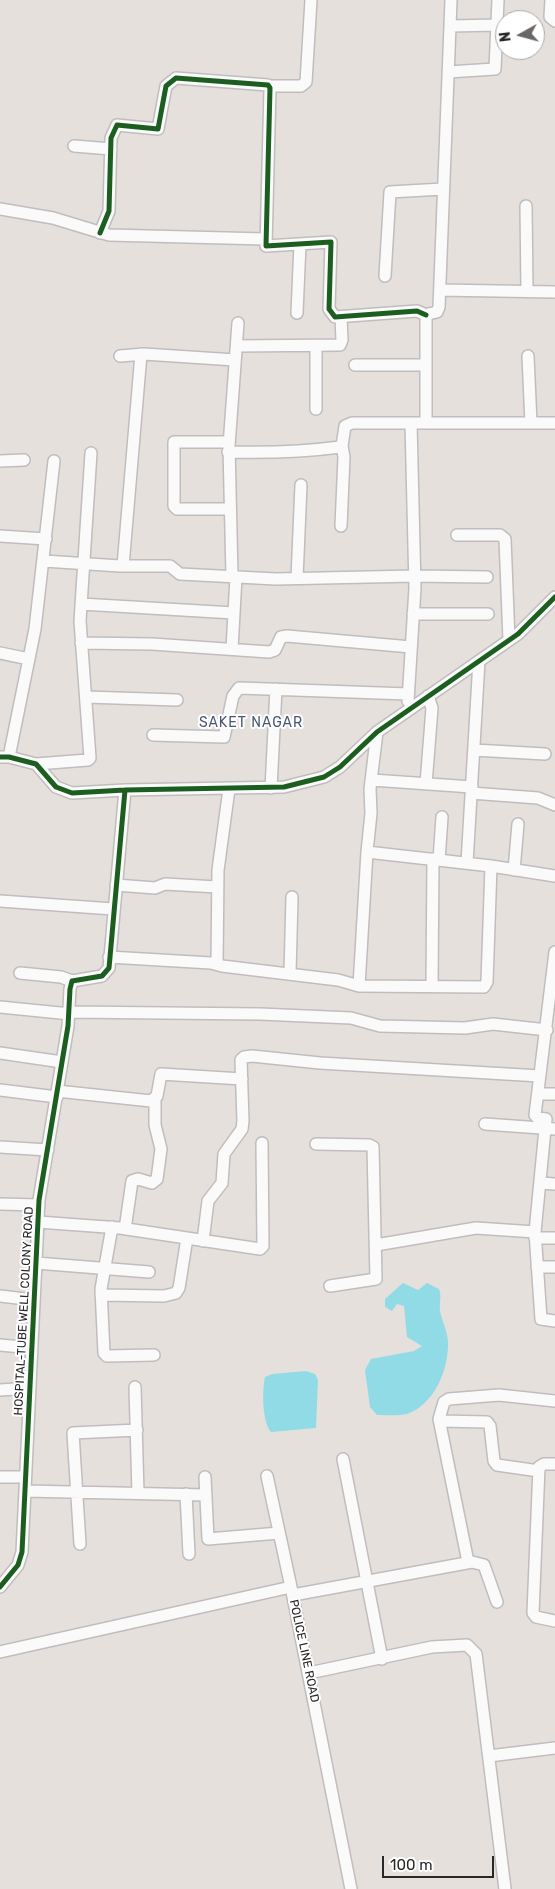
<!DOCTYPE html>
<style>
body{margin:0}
#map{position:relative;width:555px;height:1889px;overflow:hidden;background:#e5e0dc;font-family:Rubik,sans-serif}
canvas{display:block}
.north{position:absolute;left:495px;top:10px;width:50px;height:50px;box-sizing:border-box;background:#fff;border:1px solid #a9a9a9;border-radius:50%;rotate:263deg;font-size:14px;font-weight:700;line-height:20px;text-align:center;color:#272727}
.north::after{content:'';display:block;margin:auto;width:18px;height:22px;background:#6a6866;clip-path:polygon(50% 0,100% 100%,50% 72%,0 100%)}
.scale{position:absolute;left:382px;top:1856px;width:112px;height:22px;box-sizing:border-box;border:2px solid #272727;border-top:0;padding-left:6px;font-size:15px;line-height:18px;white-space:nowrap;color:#272727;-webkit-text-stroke:4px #fff;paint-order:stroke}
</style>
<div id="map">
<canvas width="555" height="1889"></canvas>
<div class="north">N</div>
<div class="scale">100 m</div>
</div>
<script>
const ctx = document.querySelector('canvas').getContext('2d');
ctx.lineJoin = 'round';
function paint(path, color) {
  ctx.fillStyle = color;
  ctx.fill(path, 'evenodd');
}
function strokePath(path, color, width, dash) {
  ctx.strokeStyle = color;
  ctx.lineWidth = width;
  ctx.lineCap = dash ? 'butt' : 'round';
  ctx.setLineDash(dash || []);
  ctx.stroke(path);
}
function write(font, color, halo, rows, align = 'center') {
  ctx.font = font + ' Rubik,sans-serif';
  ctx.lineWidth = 4;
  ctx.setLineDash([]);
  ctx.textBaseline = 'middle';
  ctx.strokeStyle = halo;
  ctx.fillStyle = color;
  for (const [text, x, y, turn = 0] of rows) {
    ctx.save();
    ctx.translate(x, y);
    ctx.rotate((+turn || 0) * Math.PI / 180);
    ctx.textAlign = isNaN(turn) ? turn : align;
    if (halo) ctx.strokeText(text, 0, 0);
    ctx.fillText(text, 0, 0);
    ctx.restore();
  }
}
paint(new Path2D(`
 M403 1283 418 1290 427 1283 439 1289C442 1297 439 1303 440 1311 442 1321 447 1330 448 1341 449 1369 435 1404 407 1414 399 1416 386 1415 377 1415L370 1407 365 1370 371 1359 414 1351 422 1346 407 1337 404 1306 397 1304 392 1311 385 1307V1299Z
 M306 1371 315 1374 318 1380 316 1428 271 1432C262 1422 262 1390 265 1377L272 1374Z`), '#90dbe6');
const minor = new Path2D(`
 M551 0 550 17 555 21
 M450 26 497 25
 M448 72 495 69 498 0
 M269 86H301L306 82 311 0
 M74 146 111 149
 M526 206 527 290
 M0 209 53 218 109 235 265 239
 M100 233 109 211 111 138 117 125 158 129 166 86 176 78 268 85 270 88 266 246 331 242 329 309 335 317 417 311 426 315
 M385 276 390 192 443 189
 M440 290 555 292
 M297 313 300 244
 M237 346 340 345 342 340 341 317
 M316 346V409
 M120 356 144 354 235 360
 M528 356 531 423
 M355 365H426
 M426 423V318L428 314 437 312 439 307 451 0
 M229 442H174V506L177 509H230
 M228 452C266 453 303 452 340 447L342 446 345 426 352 423H555
 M0 461 24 460
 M341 526 344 457 342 446
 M457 535H500L505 539 509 640
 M0 536 46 539
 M44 561 120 566H170L180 574 276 579 414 576 487 577
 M123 566 141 354
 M232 576 229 446 238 323
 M297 578 301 485
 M81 604 234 613
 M413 614H488
 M81 643 152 644 269 652 275 650 281 637 287 636 411 647
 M232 649 236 577
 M0 653 29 659
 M86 697 177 700
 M408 701 415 588 411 423
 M153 735 224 737 233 696 239 688 408 694
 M474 750 545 754
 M0 757H9L36 764 56 787 72 793 125 790 284 787 324 777 340 767 377 732 518 634 555 597
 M9 757 35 629 54 461
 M36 764 88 760 90 758 80 621 91 453
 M372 780 472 787
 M426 784 432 708 428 696
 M271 788 276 689
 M471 793 538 798 555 805
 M367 852 491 866 555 876
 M439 860 442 817
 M467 863 479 661
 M514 870 518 824
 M116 885 155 888 165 884 217 887
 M0 901 113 909
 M109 957 211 963 222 966 338 980 359 986 484 987 487 982 491 866
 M217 964 218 870 229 789
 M20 973 61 977 72 981
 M290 973 292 897
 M359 986 367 852 371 813 370 789 377 732
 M432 986 433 859
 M0 1007 70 1014
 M70 1012 260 1014 351 1018 380 1026 465 1028 493 1024 547 1030
 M0 1053 62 1062
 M0 1090 57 1097
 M57 1091 151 1101 157 1096 161 1074 242 1079
 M538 1094H555
 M485 1124 555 1129
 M316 1144 369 1145 373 1147 376 1279 330 1286
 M0 1147 48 1150
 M541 1183 555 1184
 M0 1204 39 1205
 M38 1222 120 1228 260 1249 263 1246 262 1143
 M112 1227 101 1289 104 1353 107 1356 154 1355
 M125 1229 132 1181 138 1179 152 1183 157 1179 161 1149 155 1125V1100
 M535 1232 541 1319 555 1321
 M535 1238H555
 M203 1241 208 1201 222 1183 224 1154 242 1129 243 1121 241 1060 244 1057 252 1056 320 1063 540 1076
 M376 1245 476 1228 535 1232 546 1119 538 1118 535 1115 555 952
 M36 1263 149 1272
 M537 1267H555
 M101 1295 164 1296 176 1293 179 1288 187 1238
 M0 1296 34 1300
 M0 1345 32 1348
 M135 1387 138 1493
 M0 1390 30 1388
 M440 1421 487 1422 490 1426 494 1461 497 1465 539 1471
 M343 1459 382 1659
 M555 1464H544L539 1467 533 1613 536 1617 555 1621
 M267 1476 291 1587
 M0 1477H25
 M205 1477 208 1539 279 1533
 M25 1491 206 1495
 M186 1494 189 1554
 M80 1544 73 1433 137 1430
 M468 1562 439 1419 444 1402 449 1399 499 1395 555 1401
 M0 1587 18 1565 22 1552 39 1200 68 1026 70 989 72 981 102 976 109 968 125 790
 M293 1595 472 1562 484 1565 497 1602
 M0 1652 291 1587 351 1889
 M309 1673 432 1647 467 1645 476 1654 505 1889
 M489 1756 555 1748`);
strokePath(minor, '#bfbdbe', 14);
strokePath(minor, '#fbfafa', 11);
strokePath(new Path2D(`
 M100 233 109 211 111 138 117 125 158 129 166 86 176 78 268 85 270 88 266 246 331 242 329 309 335 317 417 311 426 315
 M0 757H9L36 764 56 787 72 793 125 790 284 787 324 777 340 767 377 732 518 634 555 597
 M0 1587 18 1565 22 1552 39 1200 68 1026 70 989 72 981 102 976 109 968 125 790`), '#1b5e20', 5);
write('12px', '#272727', '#fff', [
 ["HOSPITAL-TUBE WELL COLONY ROAD",24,1311,-87],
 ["POLICE LINE ROAD",304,1651,78]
]);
ctx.letterSpacing = '1px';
write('14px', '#495776', '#fff', [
 ["SAKET NAGAR",251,723]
]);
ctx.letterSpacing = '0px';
</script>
